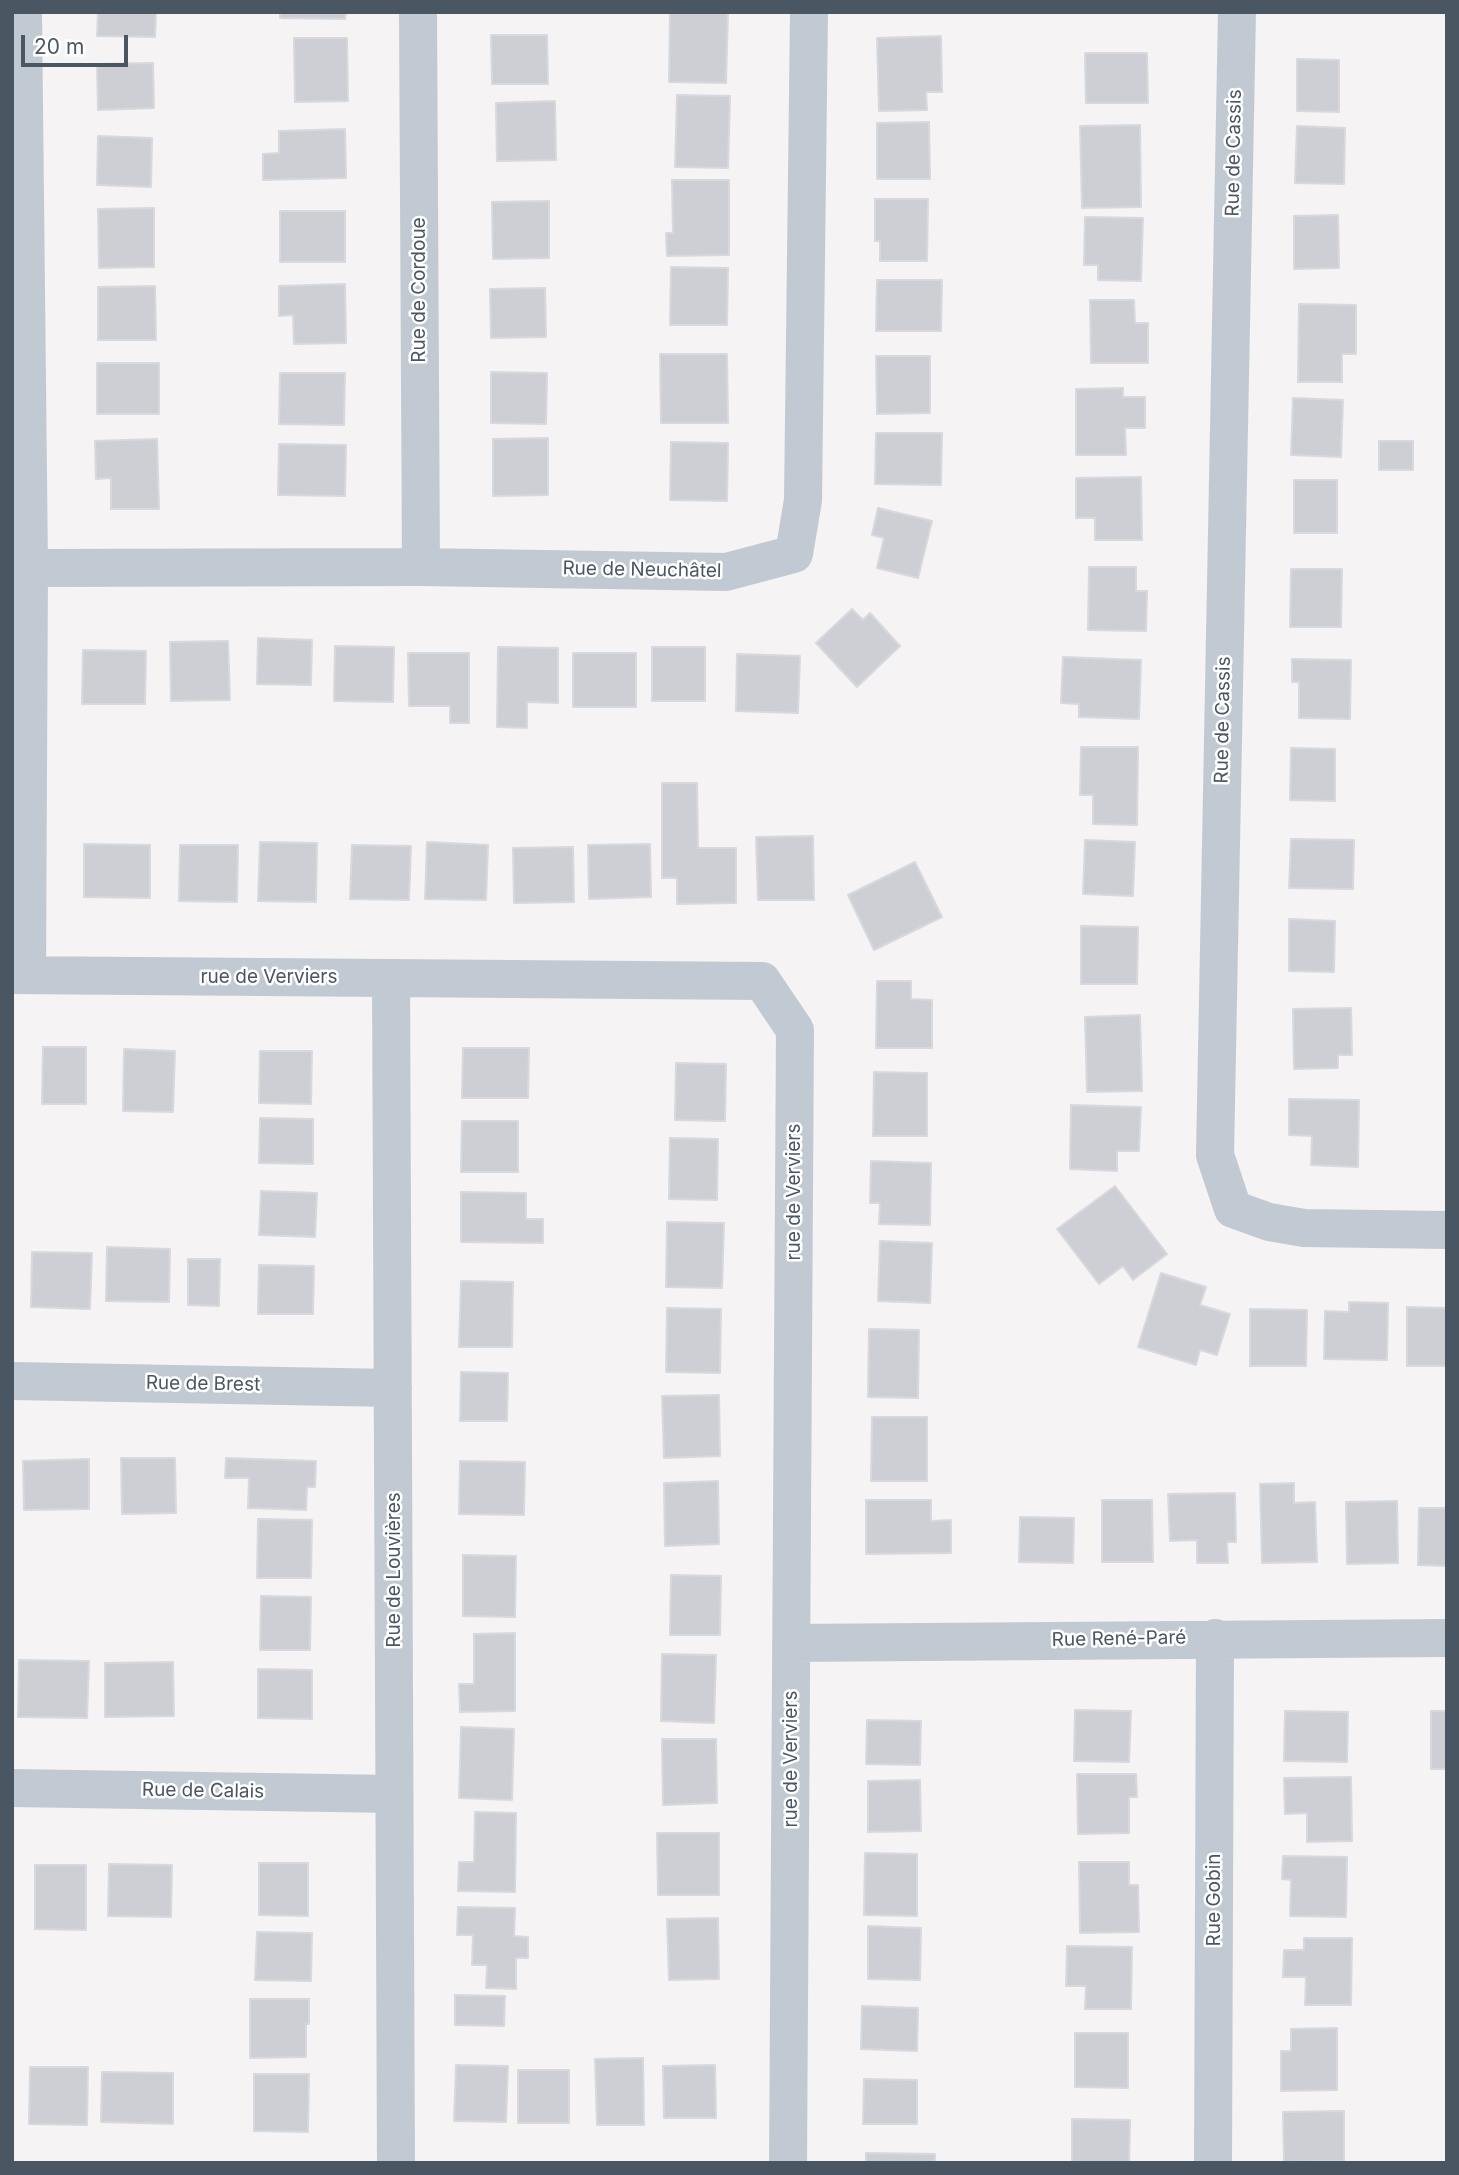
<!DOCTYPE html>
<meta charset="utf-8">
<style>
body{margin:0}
#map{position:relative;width:1459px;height:2175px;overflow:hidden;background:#f5f3f3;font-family:Inter,sans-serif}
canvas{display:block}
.frame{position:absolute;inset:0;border:14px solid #4a5661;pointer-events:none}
.scale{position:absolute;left:21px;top:35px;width:107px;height:32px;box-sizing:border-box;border:4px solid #4a5661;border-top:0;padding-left:9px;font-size:21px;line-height:24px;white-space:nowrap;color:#4a5661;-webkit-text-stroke:5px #fff;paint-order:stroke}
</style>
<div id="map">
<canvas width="1459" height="2175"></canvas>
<div class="frame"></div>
<div class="scale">20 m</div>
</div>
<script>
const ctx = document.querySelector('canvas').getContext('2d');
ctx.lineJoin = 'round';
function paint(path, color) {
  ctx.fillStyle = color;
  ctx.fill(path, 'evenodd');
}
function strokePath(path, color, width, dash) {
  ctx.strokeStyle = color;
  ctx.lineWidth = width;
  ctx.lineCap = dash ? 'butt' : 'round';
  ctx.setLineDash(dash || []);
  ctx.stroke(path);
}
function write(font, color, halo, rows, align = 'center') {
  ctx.font = font + ' Inter,sans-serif';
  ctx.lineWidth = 5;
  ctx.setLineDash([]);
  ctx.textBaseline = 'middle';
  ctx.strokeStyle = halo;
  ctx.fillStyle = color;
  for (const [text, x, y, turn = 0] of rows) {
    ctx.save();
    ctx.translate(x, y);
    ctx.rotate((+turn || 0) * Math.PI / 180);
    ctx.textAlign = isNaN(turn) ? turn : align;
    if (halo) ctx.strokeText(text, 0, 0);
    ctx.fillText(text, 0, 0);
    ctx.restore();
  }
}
const building = new Path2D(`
 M98 12H156L155 37 97 36Z
 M280 12H346L345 19 280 18Z
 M670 12H728L726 83 669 82Z
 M491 35H547L548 84H492Z
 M941 36 942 92H926L927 110 879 111 877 38Z
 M294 38H347L348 101 295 102Z
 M1085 53H1147L1148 103H1086Z
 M1297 59 1339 60V112L1297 111Z
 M153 63 154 108 98 110 97 64Z
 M677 95 730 96 728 168 675 167Z
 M555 101 556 160 497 161 496 103Z
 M929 122 930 179H877V123Z
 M1140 125 1141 207 1082 208 1080 126Z
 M1297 126 1345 128 1344 184 1295 183Z
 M345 129 346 178 263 180V154L279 153V131Z
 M98 136 152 138 151 187 97 185Z
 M672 180H729V255L667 256 666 233H673Z
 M875 199H928L927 261H880V241H875Z
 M549 201V258L493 259 492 202Z
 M154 208V267L99 268 98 209Z
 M280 211H345V262H280Z
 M1338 215 1339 268 1294 269V216Z
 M1085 217 1143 218 1141 281 1098 280V265H1084Z
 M671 267 728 268 727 325H670Z
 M877 280H942L941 331H876Z
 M345 284 346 343 294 344 293 315 279 316V286Z
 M155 286 156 340H98V287Z
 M545 288 546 337 491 338 490 289Z
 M1090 300H1134L1135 323H1148V363H1091Z
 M1299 304 1356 305V354H1342V382H1298Z
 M660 354H727L728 423H661Z
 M876 356H930V413L877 414Z
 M97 363H159V414H97Z
 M491 372 547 373 546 424 491 423Z
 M280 373H345L344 425 279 424Z
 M1123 388V397H1145V428H1125L1126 455H1076V389Z
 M1293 398 1343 400 1341 457 1291 455Z
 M876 433H942L941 485 875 484Z
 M548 438V495L493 496V439Z
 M157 439 159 509H111V478L96 479 95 441Z
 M1379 441H1413V470H1379Z
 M671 442 728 443 727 501 670 500Z
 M279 444 346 445 345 496 278 495Z
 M1141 477 1142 540H1095V518H1076V478Z
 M1294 480H1337V533H1294Z
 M878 508 932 521 918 578 877 568 884 538 872 535Z
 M1089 567H1136V591H1147L1146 631 1088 630Z
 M1291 569H1342L1341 627H1290Z
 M852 609 863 620 870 613 900 646 857 687 816 643Z
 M258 638 312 640 311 685 257 684Z
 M228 641 230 700 171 701 170 642Z
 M335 646 394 647 393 702 334 701Z
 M498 647 558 648V703L527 702V728L497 727Z
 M652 647H705V701H652Z
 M83 650 146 651 145 704H82Z
 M408 653H469V723H450V706H409Z
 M573 653H636V707H573Z
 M737 654 800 656 798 713 736 711Z
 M1063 657 1141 660 1139 719 1079 717V704L1061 703Z
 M1292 659 1351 660 1350 719 1299 718V682H1292Z
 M1081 747H1138L1137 825 1093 824V795H1080Z
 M1291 748 1335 749V801L1290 800Z
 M662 783H697L698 848H736V903L677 904V878H662Z
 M813 836 814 900H758L756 837Z
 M1291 839 1354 840 1353 889 1289 888Z
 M1085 840 1135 842 1133 896 1083 894Z
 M260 842 317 843 316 902 258 901Z
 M427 842 488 845 486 900 425 899Z
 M84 844 150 845V898L84 897Z
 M650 844 651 897 589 899 588 845Z
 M180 845H238L237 902 179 901Z
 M352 845 411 846 409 900 350 899Z
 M573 847 574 902 514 903 513 848Z
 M915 862 942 917 874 950 848 895Z
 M1289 919 1335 921 1334 972 1289 971Z
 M1081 926 1138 927 1137 984H1081Z
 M877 981H911V999L932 1000V1048H876Z
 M1351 1008 1352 1055H1338V1068L1294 1069 1293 1009Z
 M1140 1015 1142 1091 1087 1092 1085 1017Z
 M43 1047H86V1104H42Z
 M463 1048H529L528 1098H462Z
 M124 1049 175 1051 173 1112 123 1111Z
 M260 1051H312L311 1104 259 1103Z
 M676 1063 726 1064 725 1121 675 1120Z
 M874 1072 927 1073V1136H873Z
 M1289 1099 1359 1100 1358 1167 1311 1165 1312 1136 1289 1135Z
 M1071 1105 1141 1107 1139 1151H1117V1171L1070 1169Z
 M260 1118 313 1119V1164L259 1163Z
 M462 1121H518V1172H461Z
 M670 1138 718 1139 717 1200 669 1199Z
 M871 1161 931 1163 930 1225 879 1224 880 1203H870Z
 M1115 1186 1167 1254 1133 1280 1123 1266 1099 1284 1057 1229Z
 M261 1191 317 1193 315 1237 259 1235Z
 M461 1192 526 1193V1219H543V1243L461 1242Z
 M667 1222 724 1223 722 1288 666 1287Z
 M880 1241 932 1243 930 1303 878 1301Z
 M107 1247 170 1249 169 1302 106 1301Z
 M32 1252 92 1253 90 1309 31 1307Z
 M188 1259H220L219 1306 188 1305Z
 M259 1265 314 1266 313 1314H258Z
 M1161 1273 1206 1287 1200 1305 1230 1314 1217 1355 1200 1350 1196 1365 1138 1347Z
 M461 1281 513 1282 512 1347H459Z
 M1349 1302 1388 1303 1387 1360 1324 1359 1325 1311 1349 1312Z
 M1407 1307 1447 1308V1366H1407Z
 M667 1308 721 1309 720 1373 666 1372Z
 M1250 1309 1307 1310 1306 1366H1250Z
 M869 1329 919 1330 918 1398 868 1397Z
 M461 1372 508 1373 507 1421H460Z
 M719 1395 720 1456 664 1458 662 1396Z
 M872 1417H927V1481H871Z
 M121 1458H175L176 1513 122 1514Z
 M226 1458 316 1461 315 1487H307L306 1510 248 1508 249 1478H225Z
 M89 1459V1509L24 1510 23 1461Z
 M460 1461 525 1462 524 1515 459 1514Z
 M718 1481 719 1544 665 1546 664 1483Z
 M1294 1483V1503L1315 1502 1317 1562 1262 1563 1260 1484Z
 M1235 1493 1236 1542H1227L1228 1563H1197V1540L1170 1541 1168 1494Z
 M866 1500H931V1521L951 1520V1553L866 1554Z
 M1102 1500H1152L1153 1562H1102Z
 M1397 1501 1398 1563 1347 1564 1346 1502Z
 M1419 1508H1447V1566L1418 1565Z
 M1020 1517 1074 1518 1073 1563 1019 1562Z
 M258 1519 312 1520 311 1578H257Z
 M463 1555 516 1556 515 1617 463 1616Z
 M671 1575 721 1576 720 1635H670Z
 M261 1596 311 1597 310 1650H260Z
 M515 1633V1711L460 1712 459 1684H474V1634Z
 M662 1654 716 1655 714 1723 661 1721Z
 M19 1660 89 1661 87 1718 18 1717Z
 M173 1662 174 1716 105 1717V1663Z
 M258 1669 312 1670V1719L258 1718Z
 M1075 1710 1131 1711 1129 1762 1074 1761Z
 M1285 1711 1348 1712 1347 1762 1284 1761Z
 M1431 1711H1447V1769H1431Z
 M867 1720 921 1721 920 1765 866 1764Z
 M461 1727 514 1729 512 1800 459 1798Z
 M662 1739H716L717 1803 663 1805Z
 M1077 1774H1136L1137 1797H1129V1833L1078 1834Z
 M1351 1777 1352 1841 1307 1842V1813L1285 1814 1284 1778Z
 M920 1780 921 1831 868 1832V1781Z
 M475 1812 516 1813 515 1892 458 1891 459 1862H474Z
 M657 1833H719V1895H658Z
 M865 1853 917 1854V1916L864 1915Z
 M1283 1856 1347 1857 1346 1917 1290 1916 1291 1880 1282 1879Z
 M1079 1862H1129V1885H1138L1139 1932 1080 1933Z
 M259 1863H308V1916L259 1915Z
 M109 1864 172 1865 171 1917 108 1916Z
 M35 1865H86V1930L35 1929Z
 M458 1907 515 1908 514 1936 528 1937V1958H516V1989L486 1988 487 1965H472L473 1935H457Z
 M718 1918 719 1979 669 1980 667 1919Z
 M868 1926 921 1928 920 1980 868 1979Z
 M257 1932 312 1933 311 1981 255 1980Z
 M1304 1938H1352L1351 2005H1305L1306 1977H1283L1284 1950H1304Z
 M1067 1946 1132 1947 1131 2009H1085L1086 1986H1066Z
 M455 1995 505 1996 504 2026 455 2025Z
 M250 1999H309V2024H306V2057L250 2058Z
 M862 2006 918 2008 917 2051 861 2049Z
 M1337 2028V2090L1281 2091V2051H1291V2029Z
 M1075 2033H1128V2088L1075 2087Z
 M643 2058 644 2125H597L595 2059Z
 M456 2065 508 2066 506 2122 454 2121Z
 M715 2065 716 2118H664L663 2066Z
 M30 2067H88L87 2125 29 2124Z
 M518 2070H569V2123H518Z
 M102 2072 173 2073V2124L101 2122Z
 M254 2074H309L308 2132 254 2131Z
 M864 2079 917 2080V2124H863Z
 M1344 2111V2161L1284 2162 1283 2112Z
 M1072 2119 1130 2120 1129 2163H1072Z
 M866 2153 935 2154V2163H866Z`);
paint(building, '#cdcfd5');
strokePath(building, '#d7d9de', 2);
strokePath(new Path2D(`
 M23 12 29 568 27 975
 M418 12 421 567
 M1237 12 1215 1155 1233 1209 1269 1222 1304 1228 1447 1230
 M29 568 421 567 726 572 794 554 803 500 809 12
 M12 975 762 981 795 1030 788 2163
 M391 978 396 2163
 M12 1381 393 1388
 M791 1643 1447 1638
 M12 1788 394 1794
 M1213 2163 1215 1638`), '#c1cad2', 38);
write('19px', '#4a5661', '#fff', [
 ["Rue de Cassis",1234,153,-89],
 ["Rue de Cordoue",419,290,-90],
 ["Rue de Neuchâtel",642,570,1],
 ["Rue de Cassis",1223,720,-89],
 ["rue de Verviers",269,977],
 ["rue de Verviers",794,1192,-90],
 ["Rue de Brest",203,1384,1],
 ["Rue de Louvières",394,1570,-90],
 ["Rue René-Paré",1119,1639,-1],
 ["rue de Verviers",791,1759,-90],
 ["Rue de Calais",203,1791,1],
 ["Rue Gobin",1214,1900,-90]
]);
</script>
